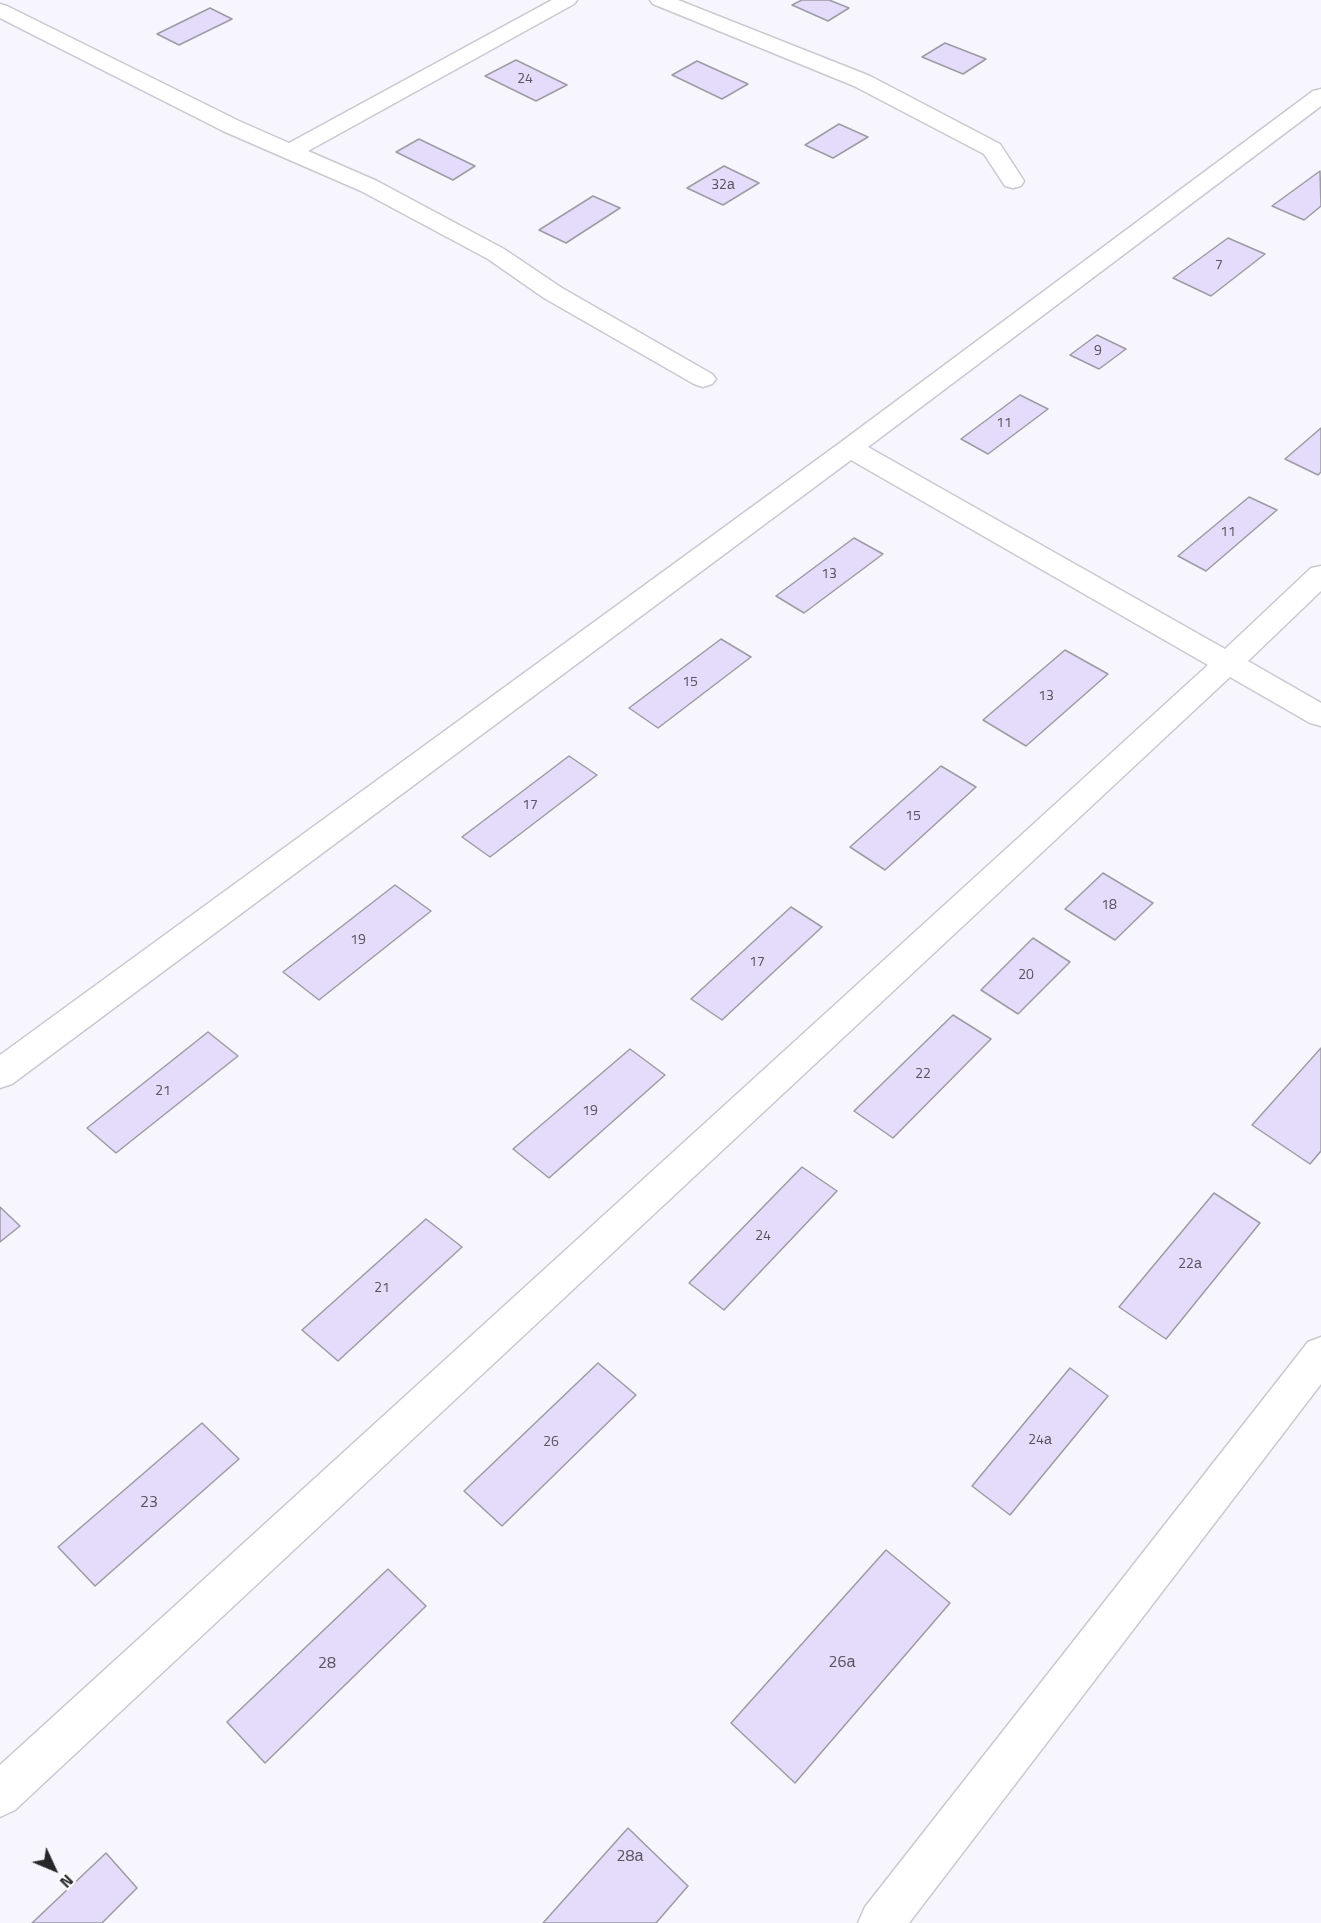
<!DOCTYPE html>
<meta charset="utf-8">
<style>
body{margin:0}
#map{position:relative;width:1321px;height:1923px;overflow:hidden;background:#f7f5fd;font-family:"Titillium Web",sans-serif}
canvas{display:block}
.north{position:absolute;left:24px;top:1839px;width:60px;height:60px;-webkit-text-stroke:4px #fff;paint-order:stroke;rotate:134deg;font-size:16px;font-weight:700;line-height:24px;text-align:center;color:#272629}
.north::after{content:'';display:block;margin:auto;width:21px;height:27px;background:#272629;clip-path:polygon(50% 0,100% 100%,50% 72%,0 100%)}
</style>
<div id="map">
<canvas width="1321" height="1923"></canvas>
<div class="north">N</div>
</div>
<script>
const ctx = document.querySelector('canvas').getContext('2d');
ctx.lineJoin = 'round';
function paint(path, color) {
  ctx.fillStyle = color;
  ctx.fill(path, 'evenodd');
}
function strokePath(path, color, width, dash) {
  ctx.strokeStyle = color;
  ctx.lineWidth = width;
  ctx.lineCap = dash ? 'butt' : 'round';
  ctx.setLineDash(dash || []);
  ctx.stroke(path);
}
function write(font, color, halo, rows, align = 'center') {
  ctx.font = font + ' "Titillium Web",sans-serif';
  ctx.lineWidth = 6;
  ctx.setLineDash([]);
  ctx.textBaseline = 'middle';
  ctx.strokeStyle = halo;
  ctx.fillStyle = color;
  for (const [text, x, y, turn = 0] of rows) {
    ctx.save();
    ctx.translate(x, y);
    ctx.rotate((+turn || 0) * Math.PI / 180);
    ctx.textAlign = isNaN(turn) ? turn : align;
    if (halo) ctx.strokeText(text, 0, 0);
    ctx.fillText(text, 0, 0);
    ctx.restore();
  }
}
const building = new Path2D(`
 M802 0H829L849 8 828 21 792 5Z
 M210 8 232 19 179 45 157 34Z
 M945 43 986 59 963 74 922 57Z
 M516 60 567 85 536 101 485 76Z
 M697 61 748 84 722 99 672 75Z
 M839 124 868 137 833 158 805 145Z
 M419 139 475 166 453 180 396 152Z
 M724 166 759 183 723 205 687 188Z
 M1320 171 1321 206 1304 220 1272 206Z
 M593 196 620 208 566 243 539 230Z
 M1228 238 1265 254 1211 296 1173 278Z
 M1097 335 1126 349 1099 369 1070 355Z
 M1020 395 1048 409 988 454 961 439Z
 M1321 428V472L1318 475 1285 459Z
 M1249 497 1277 510 1206 571 1178 556Z
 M854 538 883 554 804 613 776 596Z
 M721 639 751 657 658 728 629 708Z
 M1065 650 1108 674 1026 746 983 720Z
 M569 756 597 775 490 857 462 837Z
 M941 766 976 787 885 870 850 847Z
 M1103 873 1153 903 1115 940 1065 909Z
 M395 885 431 911 319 1000 283 972Z
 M791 907 822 927 722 1020 691 999Z
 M1033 938 1070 962 1018 1014 981 990Z
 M953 1015 991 1039 893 1138 854 1111Z
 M208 1032 238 1056 116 1153 87 1128Z
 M1321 1048V1151L1310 1164 1252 1125Z
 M630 1049 665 1075 549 1178 513 1149Z
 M802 1167 837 1191 724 1310 689 1283Z
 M1214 1193 1260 1223 1166 1339 1119 1307Z
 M0 1207 20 1226 0 1242Z
 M426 1219 462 1247 338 1361 302 1330Z
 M598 1363 636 1395 502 1526 464 1491Z
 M1070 1368 1108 1396 1010 1515 972 1486Z
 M202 1423 239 1459 95 1586 58 1547Z
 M886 1550 950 1603 795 1783 731 1723Z
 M388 1569 426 1606 265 1763 227 1722Z
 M628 1828 688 1886 656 1923H543Z
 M106 1853 137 1888 102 1923H32Z`);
paint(building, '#e5dbfa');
strokePath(building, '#9d9ba3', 1.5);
const street = new Path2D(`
 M552 0H577L574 4 308 151 377 181 504 249 562 288 712 374 716 379 712 384 703 387 694 384 544 298 488 259 361 191 223 131 0 18V4L7 6 239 121 289 143Z
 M650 0H678L870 76 1000 144 1024 181 1021 186 1013 188 1005 186 984 154 854 86 653 4Z
 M1321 89V106L868 447 1225 649 1311 568 1321 566V591L1248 661 1321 703V726L1310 723 1230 677 15 1810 0 1817V1765L1208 665 851 460 12 1084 0 1088V1055L841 442 1313 91Z
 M1321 1337V1384L909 1923H858L865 1907 1308 1342Z`);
strokePath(street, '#cbc8d0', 3);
paint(street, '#fff');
write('14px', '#56535d', null, [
 ["24",525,80],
 ["32а",723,186],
 ["7",1219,266],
 ["9",1098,352],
 ["11",1004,424],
 ["11",1228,533],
 ["13",829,575],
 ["15",690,683],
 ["13",1046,697],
 ["17",530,806],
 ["15",913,817],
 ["18",1109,906],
 ["19",358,941],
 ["17",757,963],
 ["20",1026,976],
 ["22",923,1075],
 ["21",163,1092],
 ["19",590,1112],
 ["24",763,1237],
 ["22а",1190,1265],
 ["21",382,1289],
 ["24а",1040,1441],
 ["26",551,1443]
]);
write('16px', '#56535d', null, [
 ["23",149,1503],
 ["26а",842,1663],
 ["28",327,1664],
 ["28а",630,1857]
]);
</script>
